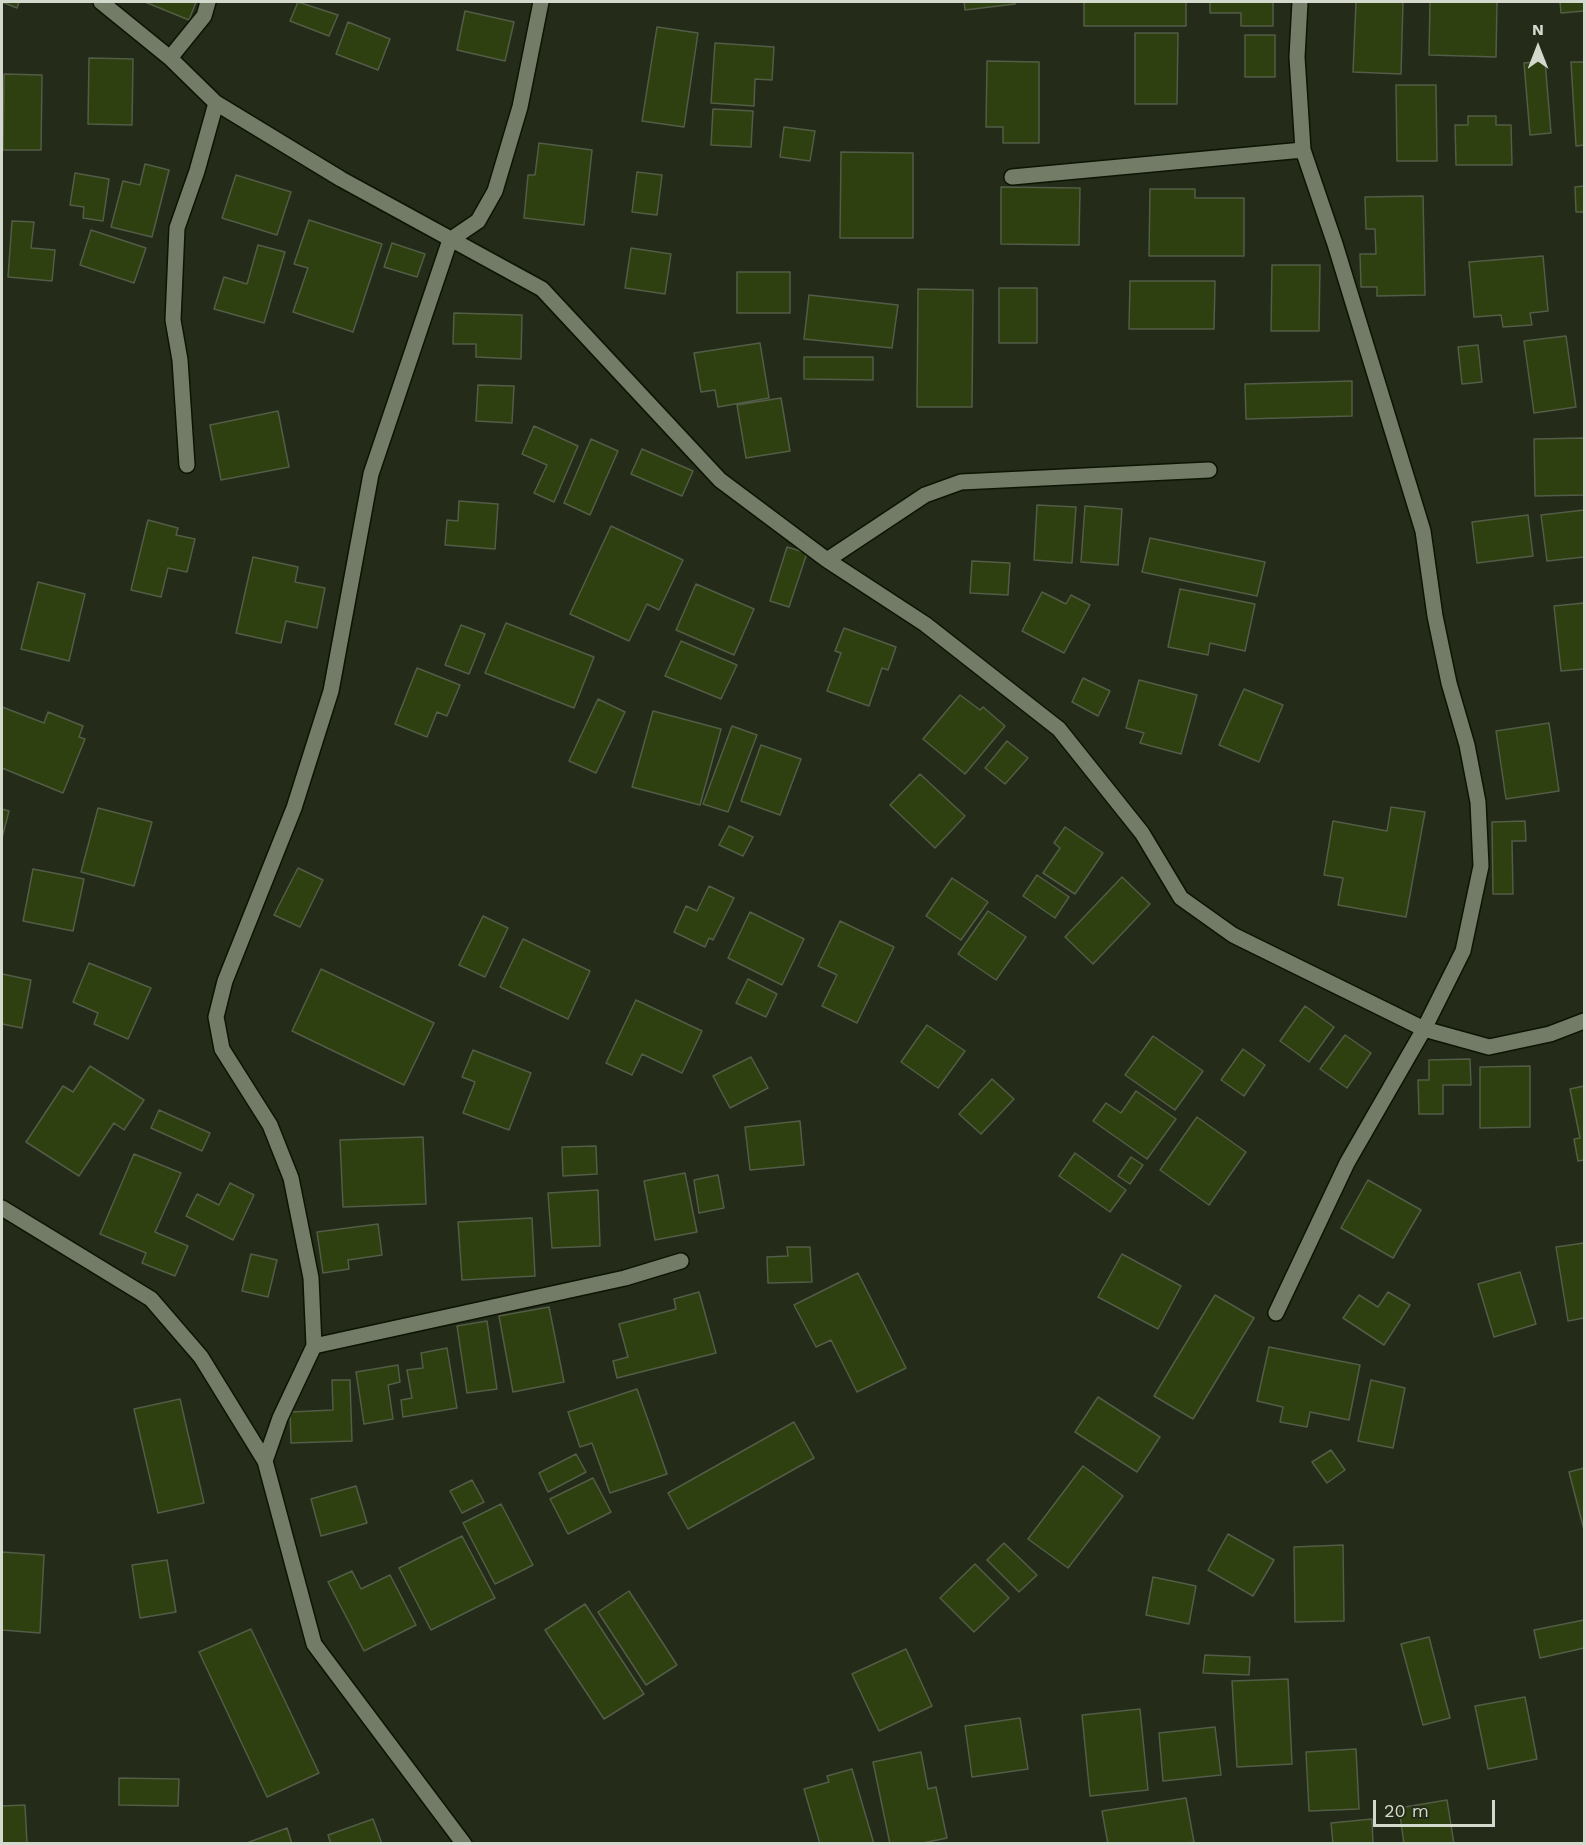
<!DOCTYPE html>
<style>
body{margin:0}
#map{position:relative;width:1586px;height:1845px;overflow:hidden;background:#242b18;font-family:"Work Sans",sans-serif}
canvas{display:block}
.frame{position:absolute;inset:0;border:3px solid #d3d9cc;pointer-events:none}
.north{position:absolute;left:1508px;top:18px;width:60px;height:60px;-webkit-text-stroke:4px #242b18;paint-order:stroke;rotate:0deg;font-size:16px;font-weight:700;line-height:24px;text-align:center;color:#d3d9cc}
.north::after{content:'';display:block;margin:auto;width:21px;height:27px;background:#d3d9cc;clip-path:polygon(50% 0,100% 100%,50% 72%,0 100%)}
.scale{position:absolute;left:1373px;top:1800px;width:122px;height:27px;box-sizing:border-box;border:3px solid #d3d9cc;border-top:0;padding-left:8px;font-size:18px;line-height:21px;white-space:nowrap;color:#d3d9cc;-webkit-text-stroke:4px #242b18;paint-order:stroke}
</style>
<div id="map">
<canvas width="1586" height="1845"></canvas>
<div class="frame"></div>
<div class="north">N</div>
<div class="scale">20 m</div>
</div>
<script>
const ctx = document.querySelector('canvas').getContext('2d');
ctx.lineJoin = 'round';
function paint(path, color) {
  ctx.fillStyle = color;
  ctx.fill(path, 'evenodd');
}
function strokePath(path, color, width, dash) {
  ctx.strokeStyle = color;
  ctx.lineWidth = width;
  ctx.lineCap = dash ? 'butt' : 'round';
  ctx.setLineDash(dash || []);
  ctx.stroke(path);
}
const building = new Path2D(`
 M2 2H19L17 8Z
 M145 2H196L189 20Z
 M298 2 338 15 329 36 290 21Z
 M964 2H1015V4L965 10Z
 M1084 2H1186V26H1084Z
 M1210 2H1273V26H1241V13H1210Z
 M1356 2H1403L1401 74 1353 72Z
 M1430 2H1497L1496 57 1429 55Z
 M1560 2H1584V11L1561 13Z
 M465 11 514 22 505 61 457 50Z
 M348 22 390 39 378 70 336 54Z
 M657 27 698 33 684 127 642 121Z
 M1135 33H1178L1177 104H1135Z
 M1245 35H1275V77H1245Z
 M715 43 774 47 772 80 755 79 754 106 711 103Z
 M89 58 133 59 132 125 88 124Z
 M987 61 1039 62V143H1003V127H986Z
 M1545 61 1551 133 1530 135 1524 63Z
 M1571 62H1584V145L1576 146Z
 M4 74 42 75 41 150H3Z
 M1396 85H1436L1437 161H1397Z
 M713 109 753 111 751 147 711 145Z
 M1468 116H1496V125H1511L1512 165H1456L1455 125H1468Z
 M784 127 815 131 810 161 780 157Z
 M539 143 592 150 584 225 524 218 528 175H535Z
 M841 152 913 153V238H840Z
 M145 164 169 170 152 237 111 227 123 181 140 185Z
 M637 172 662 175 657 215 632 212Z
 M75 173 109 179 103 221 83 218 84 207 70 205Z
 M236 175 291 192 277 235 222 218Z
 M1584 186V212H1576L1575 187Z
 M1001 187 1080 188 1079 245 1001 244Z
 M1150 189H1195V198H1244V256H1149Z
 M1423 196 1425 295 1377 296V287H1361L1360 254H1376L1375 229H1366L1365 197Z
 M309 220 382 244 353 332 293 312 308 268 294 264Z
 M12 221 34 222 31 248 55 250 52 281 8 277Z
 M91 230 146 248 134 283 80 265Z
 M392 243 425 254 417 277 384 267Z
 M258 245 285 252 264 323 214 309 224 277 247 284Z
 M631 248 671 254 665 294 625 288Z
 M1543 256 1548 311 1530 313 1532 325 1503 327 1501 315 1474 317 1469 262Z
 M1272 265H1320L1319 331H1271Z
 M737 272H790V313H737Z
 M1130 281H1215L1214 329H1129Z
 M999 288H1037V343H999Z
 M918 289 973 290 972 407H917Z
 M809 295 898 305 892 348 804 339Z
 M454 313 522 315 521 359 476 357V344H453Z
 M1566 336 1576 407 1534 413 1524 341Z
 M760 343 769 398 718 407 715 390 701 392 694 353Z
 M1478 345 1482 382 1462 384 1458 347Z
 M804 357H873V380L804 379Z
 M1352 381V416L1246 419 1245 384Z
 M478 385 514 386 512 423 476 421Z
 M781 398 790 451 746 458 737 405Z
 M278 411 289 467 221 480 210 425Z
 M534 426 578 446 554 502 534 493 547 465 522 454Z
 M1584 438V495L1535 496 1534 439Z
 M591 439 618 451 590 515 564 503Z
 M642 449 693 471 682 496 631 474Z
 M459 501 498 504 495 549 445 545 447 520 458 521Z
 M1037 505 1076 507 1072 563 1034 560Z
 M1085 506 1122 509 1118 565 1081 562Z
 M1584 510V557L1547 561 1541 515Z
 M1528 515 1533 556 1477 563 1472 522Z
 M148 520 178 528 176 535 195 539 187 572 168 568 161 597 131 590Z
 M611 526 683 560 659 610 647 604 629 641 570 614Z
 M1150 538 1265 562 1257 596 1142 572Z
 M787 547 807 553 789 607 770 601Z
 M253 557 298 567 295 582 325 588 317 628 286 621 281 643 236 633Z
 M972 561 1010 563 1008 595 970 593Z
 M38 582 85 594 69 661 21 649Z
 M696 584 754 609 734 655 676 630Z
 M1180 589 1255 604 1245 651 1210 643 1208 655 1168 647Z
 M1042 592 1066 604 1071 595 1090 605 1064 653 1022 631Z
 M1584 603V669L1561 671 1554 606Z
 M506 623 594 657 574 708 485 673Z
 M461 625 485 634 469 674 445 665Z
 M844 628 896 647 888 670 882 668 869 706 827 691 841 653 835 651Z
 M681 641 737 665 721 699 665 676Z
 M417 668 460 685 447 716 437 712 427 737 395 724Z
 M1083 678 1110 691 1098 716 1072 702Z
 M1139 680 1197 695 1181 754 1140 743 1144 733 1126 728Z
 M1244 689 1283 705 1259 762 1219 745Z
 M960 695 980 710 983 707 1005 726 965 774 923 739Z
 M598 699 625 712 596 773 569 761Z
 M2 707 44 723 48 712 83 726 79 737 85 739 63 793 2 768Z
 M653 711 721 729 700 805 632 787Z
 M1549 723 1559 791 1506 799 1496 731Z
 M732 726 757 735 728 812 703 804Z
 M1007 741 1028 758 1005 784 985 768Z
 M761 745 801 759 780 815 741 801Z
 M920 774 965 816 935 848 890 805Z
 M1391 807 1425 812 1406 917 1338 905 1343 878 1324 875 1333 821 1387 831Z
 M98 808 152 822 134 886 81 872Z
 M2 809 9 811 2 838Z
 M1525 821 1526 841H1512L1513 894H1493L1492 822Z
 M729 826 753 837 743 856 719 845Z
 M1065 827 1103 853 1075 894 1043 873 1060 848 1054 843Z
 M298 868 323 880 300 927 274 915Z
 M33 869 84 879 73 931 23 921Z
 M1037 875 1069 897 1055 918 1023 896Z
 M1122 877 1150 904 1093 964 1065 937Z
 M952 878 988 902 961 940 926 916Z
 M709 886 734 898 713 940 709 938 705 947 674 932 686 906 697 911Z
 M988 911 1026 937 996 980 958 954Z
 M750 912 804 939 782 985 728 958Z
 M483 916 508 928 485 977 459 965Z
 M840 921 894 947 857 1023 822 1006 837 975 818 966Z
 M523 939 590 971 568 1019 500 987Z
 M89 963 151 988 128 1039 94 1024 98 1013 73 1002Z
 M321 969 434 1023 404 1085 292 1031Z
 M2 974 31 980 22 1028 2 1024Z
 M748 979 777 994 766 1017 736 1003Z
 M636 1000 702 1031 682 1073 642 1054 632 1075 606 1063Z
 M1305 1006 1334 1027 1309 1062 1280 1041Z
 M927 1025 965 1051 938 1088 901 1062Z
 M1345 1035 1371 1053 1347 1088 1320 1069Z
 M1153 1036 1203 1071 1175 1110 1125 1075Z
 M1243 1049 1265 1065 1244 1096 1221 1080Z
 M473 1050 531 1073 509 1130 463 1113 475 1082 462 1077Z
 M751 1057 768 1088 730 1108 713 1076Z
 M1470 1059 1471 1085H1443V1114H1419L1418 1080H1429V1060Z
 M90 1066 144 1100 124 1130 114 1123 79 1176 26 1142 63 1086 73 1092Z
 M1530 1066V1127L1480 1128V1067Z
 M992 1079 1014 1099 981 1134 959 1114Z
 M1584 1086V1160L1578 1161 1574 1139 1580 1138 1570 1089Z
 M1136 1091 1176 1119 1147 1159 1093 1121 1106 1103 1121 1113Z
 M159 1110 210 1133 202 1151 151 1128Z
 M1197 1117 1246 1152 1209 1205 1160 1170Z
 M800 1121 804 1165 750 1170 745 1127Z
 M423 1137 426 1204 343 1207 340 1140Z
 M596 1146 597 1174 563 1176 562 1147Z
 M1075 1153 1126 1190 1110 1212 1059 1176Z
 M134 1154 181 1173 155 1232 188 1246 175 1276 142 1263 146 1253 100 1234Z
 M1131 1157 1143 1165 1130 1184 1118 1176Z
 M685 1173 697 1232 655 1240 644 1181Z
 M718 1175 724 1208 699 1213 694 1180Z
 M1368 1180 1421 1210 1393 1258 1341 1228Z
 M230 1183 254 1195 233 1240 186 1216 197 1194 219 1205Z
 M598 1190 600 1246 552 1248 548 1193Z
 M532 1218 535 1276 462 1280 458 1222Z
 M378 1224 382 1255 348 1260 349 1269 323 1273 317 1232Z
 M1584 1243V1318L1568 1321 1556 1247Z
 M787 1247H810L812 1282 768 1283 767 1257 788 1256Z
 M251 1254 277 1260 268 1297 242 1291Z
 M1122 1254 1181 1286 1158 1329 1098 1297Z
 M1520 1272 1536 1324 1494 1337 1478 1284Z
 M858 1273 906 1368 857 1392 831 1340 816 1347 794 1305Z
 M699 1292 716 1353 617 1378 613 1361 628 1357 619 1324 676 1309 674 1299Z
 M1388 1292 1410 1305 1384 1345 1343 1318 1359 1295 1378 1307Z
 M1215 1295 1254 1318 1193 1419 1154 1396Z
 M549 1307 564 1382 513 1392 499 1316Z
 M487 1321 497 1389 467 1393 457 1326Z
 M1269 1347 1360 1365 1349 1420 1310 1412 1307 1427 1280 1422 1283 1407 1257 1401Z
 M447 1348 457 1408 403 1417 401 1400 412 1398 407 1370 423 1368 421 1353Z
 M398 1365 400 1382 388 1385 393 1419 364 1424 356 1372Z
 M332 1380H350L352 1441 291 1443 290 1412 333 1410Z
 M1371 1380 1405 1388 1393 1448 1358 1441Z
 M637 1389 667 1474 610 1493 592 1443 580 1447 568 1412Z
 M1098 1397 1160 1437 1137 1472 1075 1432Z
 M180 1399 204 1503 158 1513 134 1409Z
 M794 1422 814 1458 688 1529 668 1493Z
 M1331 1450 1345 1470 1327 1483 1312 1462Z
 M576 1454 586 1472 548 1492 539 1473Z
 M1083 1466 1123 1496 1068 1568 1028 1539Z
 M1584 1468V1530L1569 1472Z
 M593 1478 611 1512 568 1534 550 1499Z
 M472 1480 484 1502 462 1513 450 1491Z
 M356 1486 367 1523 321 1536 311 1499Z
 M501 1504 533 1565 495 1584 463 1523Z
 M1228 1534 1274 1560 1253 1596 1208 1570Z
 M462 1536 495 1598 431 1630 399 1568Z
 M1004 1543 1037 1575 1019 1592 987 1560Z
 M1343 1545 1344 1621 1295 1622 1294 1547Z
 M2 1552 44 1555 40 1633 2 1630Z
 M167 1560 176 1612 140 1618 132 1565Z
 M975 1564 1009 1598 974 1632 940 1598Z
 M352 1571 361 1589 390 1575 416 1625 364 1651 328 1582Z
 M1153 1577 1196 1586 1189 1624 1146 1615Z
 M629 1591 677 1665 646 1685 598 1612Z
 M585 1604 644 1694 604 1719 545 1630Z
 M1584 1620V1648L1540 1658 1534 1630Z
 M251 1629 319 1773 267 1797 199 1652Z
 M1429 1637 1450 1718 1423 1725 1401 1644Z
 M906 1649 932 1706 879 1731 852 1674Z
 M1205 1655 1250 1657 1249 1675 1203 1673Z
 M1288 1679 1292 1764 1237 1767 1232 1681Z
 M1525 1697 1537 1759 1488 1769 1475 1706Z
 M1140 1709 1148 1790 1090 1796 1082 1715Z
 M1020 1718 1028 1769 972 1777 965 1726Z
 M1215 1727 1221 1775 1163 1781 1159 1733Z
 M1356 1749 1359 1809 1309 1811 1306 1752Z
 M921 1752 928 1789 936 1787 947 1838 918 1844H890L873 1762Z
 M852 1769 874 1844H820L804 1789 829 1782 827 1776Z
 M119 1778 179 1779 178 1806 119 1805Z
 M1186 1798 1194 1842 1182 1844H1108L1102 1811Z
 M1447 1800 1454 1844H1404L1399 1808Z
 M25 1805 27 1844H2V1806Z
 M373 1819 382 1844H331L328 1835Z
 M1372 1819 1373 1844H1333L1331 1823Z
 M287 1828 292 1844H244Z`);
paint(building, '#2e400f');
strokePath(building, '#535c47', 1.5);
const minor = new Path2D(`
 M101 2 170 58 216 103 341 179 542 289 720 480 827 560 925 624 1059 729 1142 833 1181 898 1233 935 1424 1029 1489 1047 1550 1034 1584 1021
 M170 58 204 16 208 2
 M1012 177 1303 150
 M187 465 180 360 173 320 177 228 197 171 216 103
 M827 560 925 495 961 482 1209 470
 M2 1208 151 1299 201 1357 265 1461 314 1644 464 1844
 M1276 1313 1347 1163 1424 1029 1463 951 1481 866 1478 802 1467 745 1449 683 1435 616 1423 531 1335 244 1303 150 1297 57 1300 2
 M314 1346 625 1278 681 1261
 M265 1461 280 1418 314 1346 311 1278 291 1178 270 1125 222 1049 216 1017 225 981 294 808 331 691 371 474 450 240 478 221 495 191 520 107 541 2`);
strokePath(minor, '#0d1403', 18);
strokePath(minor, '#727c66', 15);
</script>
